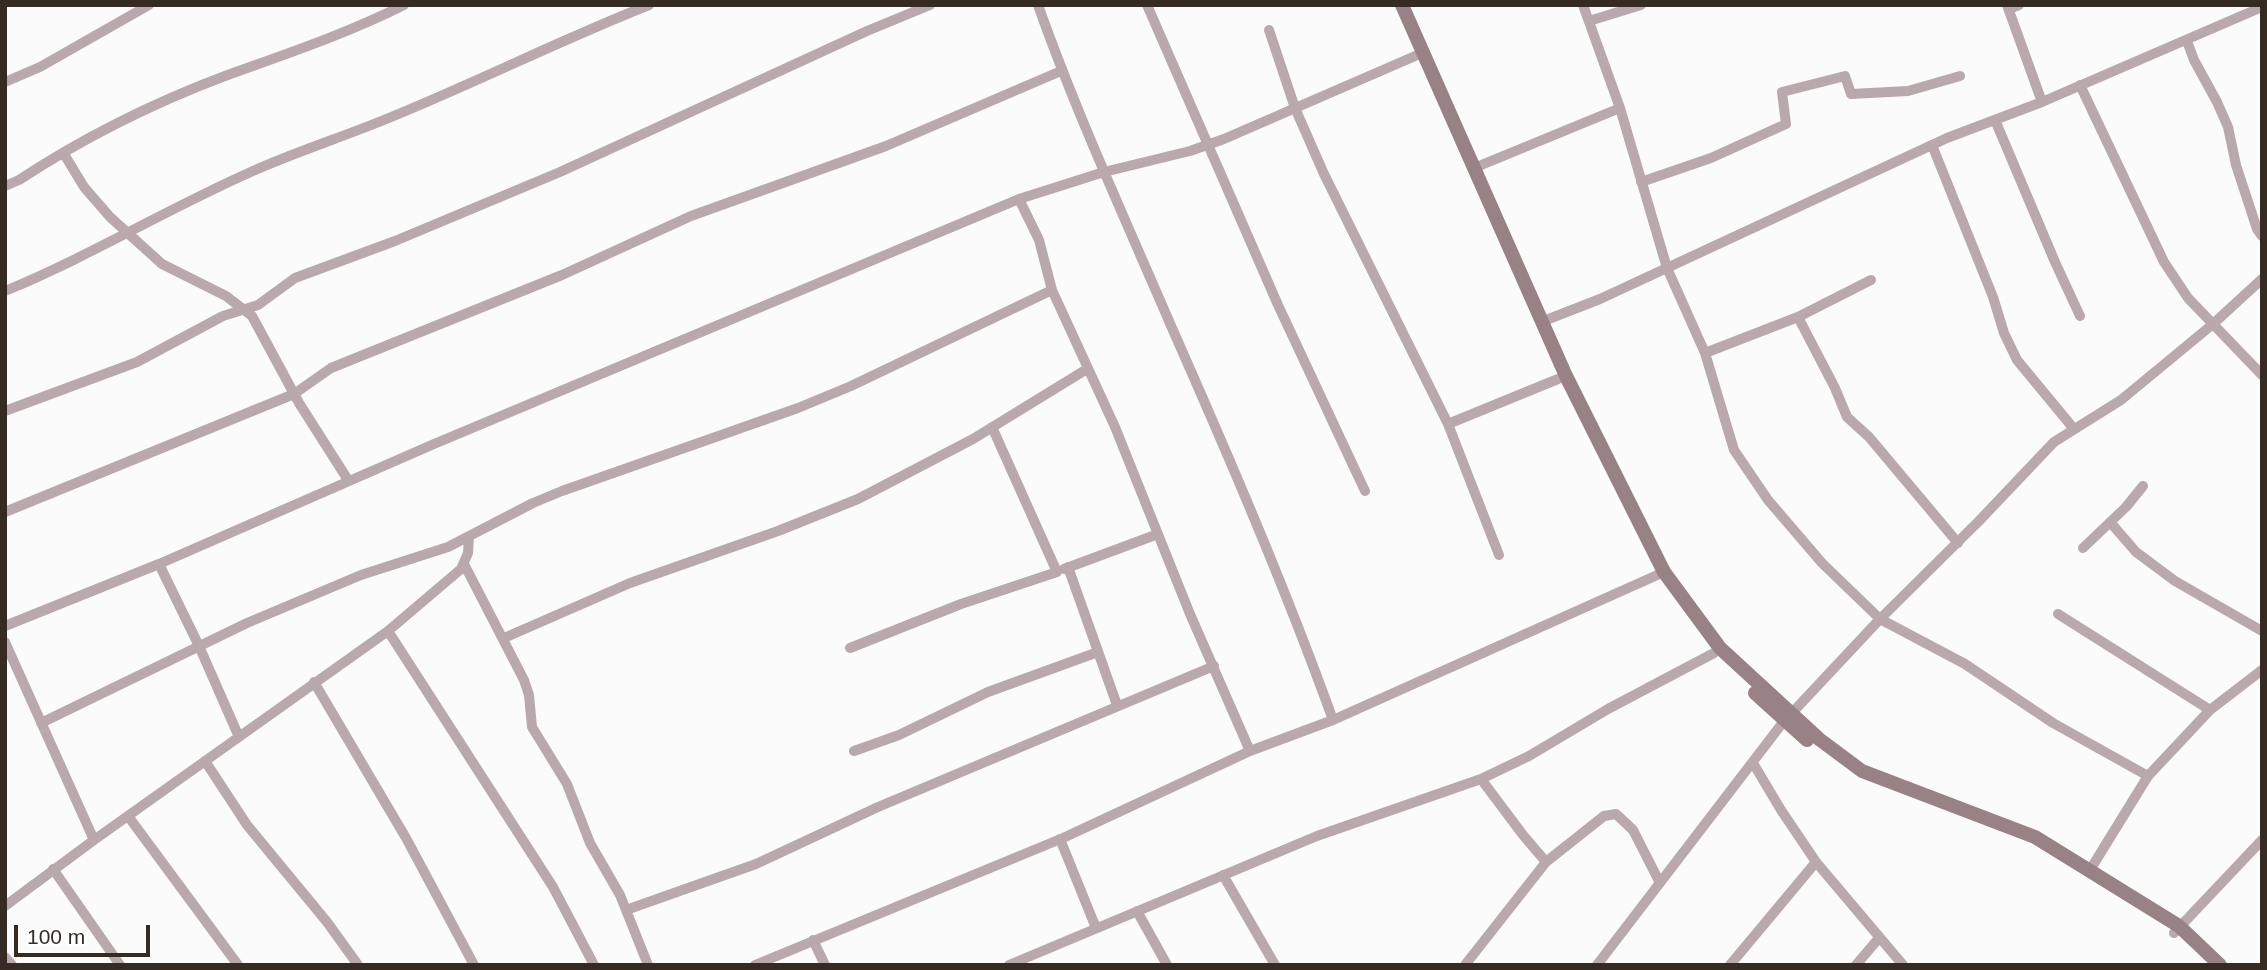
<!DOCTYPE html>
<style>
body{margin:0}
#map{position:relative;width:2267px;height:970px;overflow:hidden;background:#fbfbfb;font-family:Helvetica,sans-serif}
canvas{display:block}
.frame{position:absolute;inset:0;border:7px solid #352b23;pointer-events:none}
.scale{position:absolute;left:14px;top:925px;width:136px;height:32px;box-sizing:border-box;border:4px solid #352b23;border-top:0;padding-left:9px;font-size:21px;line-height:24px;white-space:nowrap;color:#352b23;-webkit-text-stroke:5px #fff;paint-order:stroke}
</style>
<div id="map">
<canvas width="2267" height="970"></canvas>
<div class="frame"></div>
<div class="scale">100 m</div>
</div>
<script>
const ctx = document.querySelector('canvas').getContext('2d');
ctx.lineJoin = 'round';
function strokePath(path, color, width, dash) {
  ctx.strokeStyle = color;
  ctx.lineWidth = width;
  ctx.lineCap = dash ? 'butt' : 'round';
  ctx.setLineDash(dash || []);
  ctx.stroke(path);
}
strokePath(new Path2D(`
 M1038 5C1077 115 1126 221 1172 328 1229 457 1285 587 1333 720
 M1147 5 1278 305 1365 491
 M1583 5 1620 108 1667 268 1705 353 1734 450 1768 500 1822 563 1880 619 1965 664 2053 723 2148 776
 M2007 5 2042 102
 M2009 9 2019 5
 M1589 21 1641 5
 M1269 30 1295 108 1324 174 1448 424 1499 555
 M2187 41 2194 60 2217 102 2228 127 2236 165 2257 229 2262 236
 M5 82 40 67 149 5
 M2080 85 2164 262 2188 298 2262 375
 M1995 120 2055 262 2080 316
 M1932 145 1993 297 2004 333 2017 360 2074 429
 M64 154 84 187 110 217 162 264 226 296 252 316 299 403 348 480
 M1474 168 1620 108
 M1641 182 1711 158 1786 124 1782 92 1845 76 1851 94 1908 91 1960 76
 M5 186 19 180C83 138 153 103 225 76 286 54 346 34 404 5
 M1019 199 1039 240 1052 290 1115 427 1190 614 1250 751
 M5 291C90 256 169 208 253 171 300 150 349 135 396 115 481 80 563 39 649 5
 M1798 317 1835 388 1847 417 1869 437 1958 543
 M1541 322 1600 299 1947 138 2042 102 2262 7
 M1705 353 1798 317 1871 280
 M5 411 137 362 223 316 258 305 295 278 395 241 560 172 867 31 930 5
 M1448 424 1558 379
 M5 512 294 394 331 368 562 275 691 216 886 146 1061 71
 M2110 522 2136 552 2175 581 2262 631
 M2083 548 2126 507 2143 486
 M159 564 199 646 239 737
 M464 564 524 680 529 695 532 727 567 784 590 843 620 895 648 965
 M1068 567 1117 705
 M1064 569 1158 534
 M2058 614 2210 710
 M5 626 159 564 434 444 1019 199 1104 172 1190 151 1224 139 1422 53
 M388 631 553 887 594 965
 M504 638 630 583 778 531 858 499 973 439 1087 369
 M5 642 94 840 388 631 461 569 468 553 469 537
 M850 648 961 604 1057 572 992 427
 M314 682 406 838 474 965
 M1791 714 1880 619 1979 521 2054 442 2121 400 2213 324 2262 279
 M41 723 247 623 361 575 448 547 533 503 562 491 798 408 851 386 1052 290
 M854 751 899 735 988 692 1098 652
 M205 761 247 825 327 922 358 965
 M1753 763 1781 810 1816 862 1903 965
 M1481 779 1523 835 1546 862
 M128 816 238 965
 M1060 839 1096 928
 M53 869 120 965
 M2090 870 2148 776 2210 710 2262 670
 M1223 875 1275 965
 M5 906 94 840
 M626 910 756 864 878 807 1214 666
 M1137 911 1167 965
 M2174 933 2262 840
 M813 940 825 965
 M5 957 12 965
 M755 965 1063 838 1250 751 1333 720 1664 572
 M1009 965 1317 836 1481 779 1529 756 1608 709 1714 653
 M1465 965 1546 862 1604 816 1616 814 1633 830 1660 883
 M1597 965 1784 721
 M1730 965 1816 862
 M1856 965 1879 938`), '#b9a9ac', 10);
strokePath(new Path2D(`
 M1402 5 1566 376 1664 572 1720 648 1819 739 1862 771 2035 837 2179 926 2220 965
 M1755 693 1807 740`), '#988286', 14);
</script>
